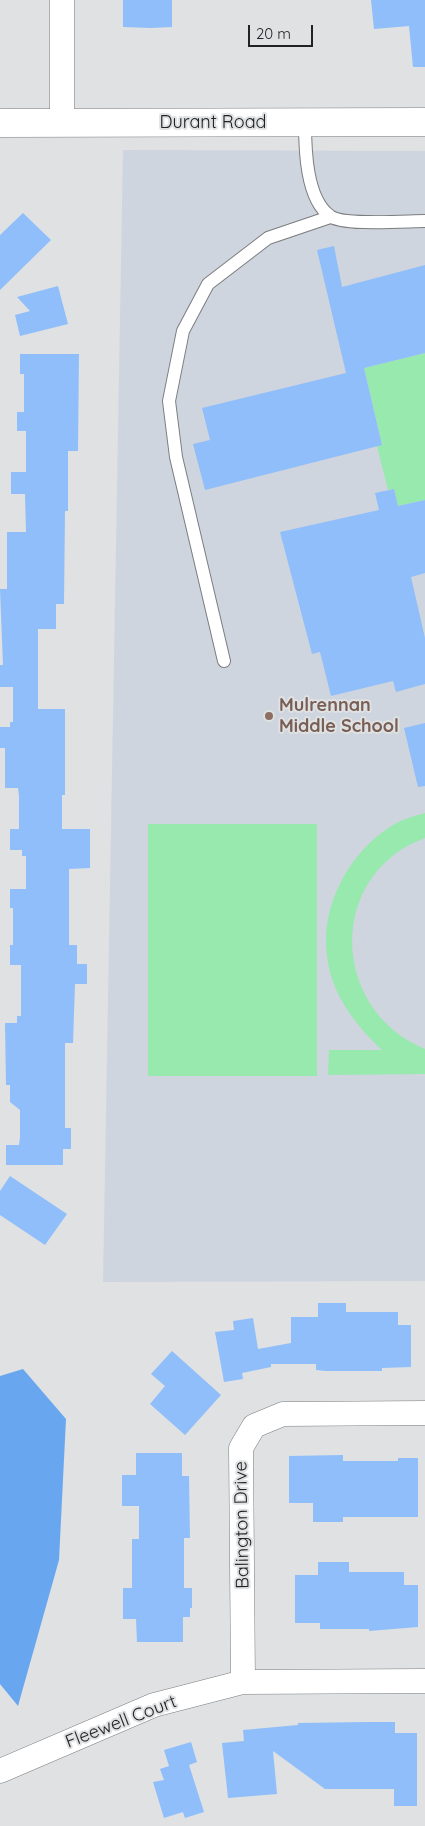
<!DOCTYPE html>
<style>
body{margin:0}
#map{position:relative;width:425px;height:1826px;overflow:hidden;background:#dfe1e3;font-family:Quicksand,sans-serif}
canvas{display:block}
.scale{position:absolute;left:248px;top:25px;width:65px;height:22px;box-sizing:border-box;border:2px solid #212223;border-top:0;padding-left:6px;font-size:15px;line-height:18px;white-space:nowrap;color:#212223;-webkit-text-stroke:4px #dfe1e3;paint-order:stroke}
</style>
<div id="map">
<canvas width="425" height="1826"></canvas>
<div class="scale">20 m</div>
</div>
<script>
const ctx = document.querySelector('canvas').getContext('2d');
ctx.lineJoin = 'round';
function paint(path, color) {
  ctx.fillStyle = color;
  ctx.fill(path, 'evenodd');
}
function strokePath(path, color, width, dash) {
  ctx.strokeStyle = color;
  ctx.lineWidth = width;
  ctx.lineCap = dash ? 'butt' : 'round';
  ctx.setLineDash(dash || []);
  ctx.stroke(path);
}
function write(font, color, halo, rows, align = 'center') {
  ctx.font = font + ' Quicksand,sans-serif';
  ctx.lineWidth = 4;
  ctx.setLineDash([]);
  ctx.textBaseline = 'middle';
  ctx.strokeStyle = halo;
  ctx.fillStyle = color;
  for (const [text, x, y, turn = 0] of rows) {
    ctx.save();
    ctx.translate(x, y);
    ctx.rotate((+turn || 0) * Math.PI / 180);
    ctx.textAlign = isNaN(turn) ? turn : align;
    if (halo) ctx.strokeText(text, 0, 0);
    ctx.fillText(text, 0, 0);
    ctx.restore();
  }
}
paint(new Path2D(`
 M123 150 425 151V1281L103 1282Z`), '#cfd5de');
paint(new Path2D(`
 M425 353V500L398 506 394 489 388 490 377 446 382 444 364 368Z
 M425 813V838C326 874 330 1010 425 1049V1074L328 1075 329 1050H382C355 1025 331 993 327 956 320 905 350 851 393 825 403 819 414 816 425 813Z
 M148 824H317V1076H148Z`), '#97e9ad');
paint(new Path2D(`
 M23 1369 66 1419 59 1560 18 1706 0 1684V1376Z`), '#68a7ef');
paint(new Path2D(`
 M123 0H172V27L150 28 123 27Z
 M371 0H425V67H413L409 26 374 29Z
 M23 213 51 240 0 290V235Z
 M334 246 342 287 425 265V353L364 368 382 445 205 490 193 444 210 440 202 408 346 373 317 250Z
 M58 286 68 324 20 336 15 315 30 311 17 297Z
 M20 354H79L78 451H68V511H65L64 604H56V629H38V709H65V795H62V829H90V868L69 869V945H77V964H87V984H75L73 1043H65V1128H71V1149H63V1165H6V1145H19L20 1137V1110L10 1102V1085H6L5 1023H17V1016H21V965H10V945H13V908H10V889H26V856H22V850H10V829H19V796L18 788H5V748H0V727H10V722H13V687H0V665H3L0 589H7V532H26L25 494H11V472H26V431H17V412H24V374H20Z
 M394 489 398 506 425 500V573L411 577 425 638V684L396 692 393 681 331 696 320 652 312 654 280 532 379 510 375 493Z
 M425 723V786L418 787 404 728Z
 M10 1176 67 1214 45 1245 0 1215V1191Z
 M318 1303H346V1312H398V1325H411V1367L382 1368V1371H326L316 1370V1364H271V1367L242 1373 243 1379 224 1382 215 1332 234 1330 233 1321 253 1318 258 1349 291 1343V1317H318Z
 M172 1351 221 1395 185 1435 150 1404 165 1386 151 1374Z
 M136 1453H182V1476H189L190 1538H184V1588H192V1608H190V1617H183V1642H137L136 1619H123V1588H132V1539H139V1506H122V1475H136Z
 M343 1455V1461H398V1458H418V1517H343V1522H313V1503H289V1456Z
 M318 1562H349V1572H404V1585H418V1627L369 1631V1629H320V1623H295V1575H318Z
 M367 1722H395V1733H417V1806H394V1789H325L273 1751 277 1794 228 1798 222 1743 244 1741 243 1730 298 1725V1723Z
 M191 1742 197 1762 189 1765 204 1812 185 1818 183 1812 164 1818 153 1782 164 1780 160 1769 169 1766 164 1750Z`), '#8fbefa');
const lane = new Path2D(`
 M305 122C305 149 306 199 330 216 342 226 407 221 425 221
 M224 661 176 457 169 401 183 331 208 284 268 238 330 217`);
const street = new Path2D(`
 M62 0V123
 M243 1682 241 1448 254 1426 283 1414 425 1413
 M0 1771 154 1705 243 1682 425 1681`);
const secondary = new Path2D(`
 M0 123 425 122`);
strokePath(lane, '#7b7d7f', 14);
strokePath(street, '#7b7d7f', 25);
strokePath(secondary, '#7b7d7f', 29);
strokePath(lane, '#fff', 12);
strokePath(street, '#fff', 24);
strokePath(secondary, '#fff', 28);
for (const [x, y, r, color] of [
 [269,716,5,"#8d6e63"]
]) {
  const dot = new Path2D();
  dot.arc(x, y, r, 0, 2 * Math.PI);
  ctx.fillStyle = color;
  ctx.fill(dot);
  strokePath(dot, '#dfe1e3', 2);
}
write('18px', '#212223', '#dfe1e3', [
 ["Durant Road",213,123],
 ["Balington Drive",242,1525,-91],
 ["Fleewell Court",121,1722,-21]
]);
write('bold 18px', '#785e54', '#dfe1e3', [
 ["Mulrennan",279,706],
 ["Middle School",279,727]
], 'left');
</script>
